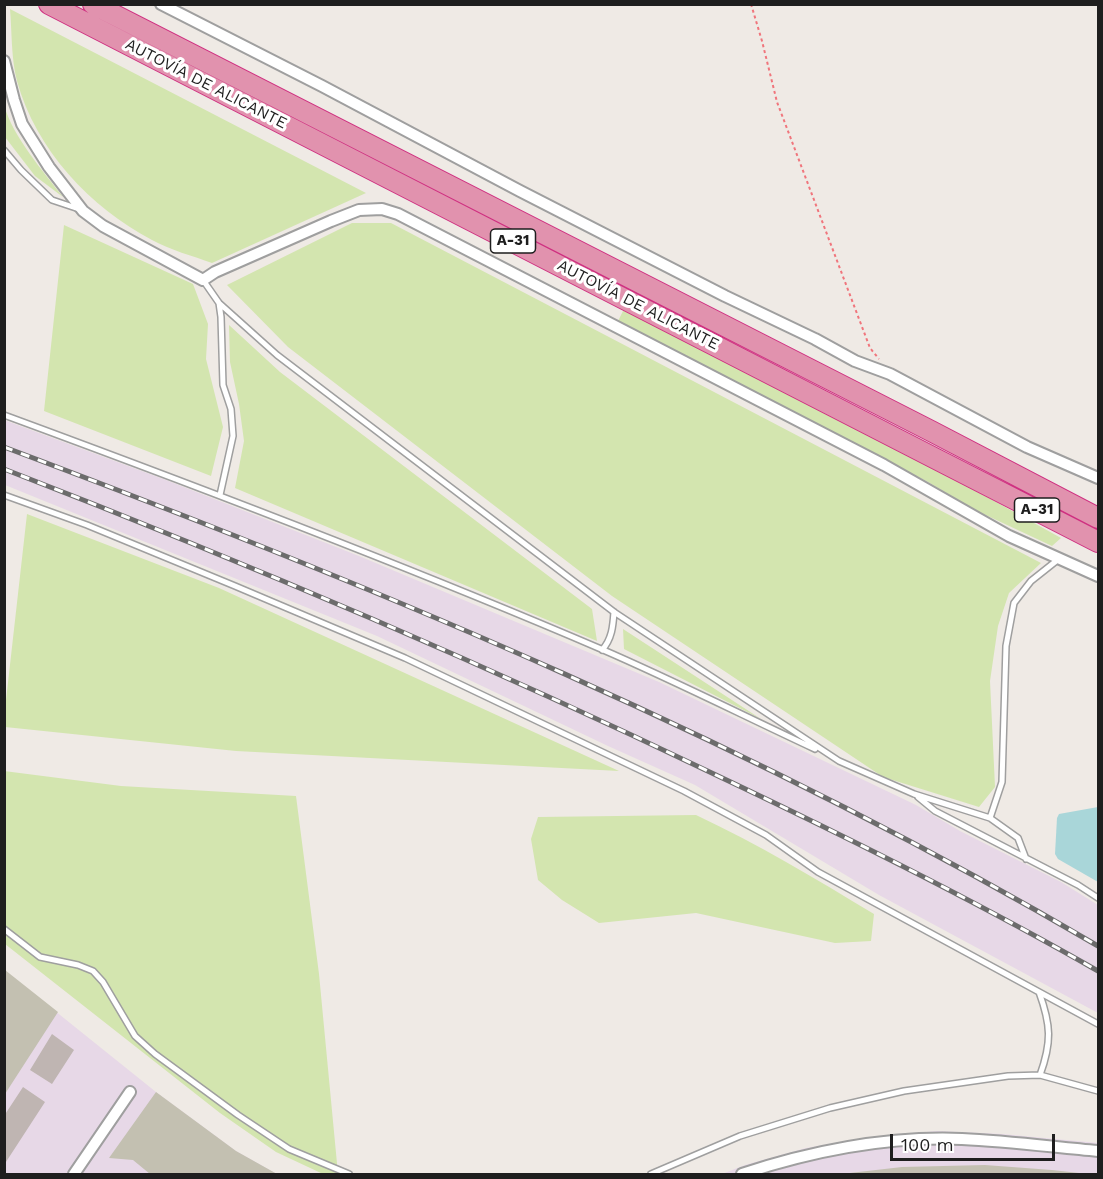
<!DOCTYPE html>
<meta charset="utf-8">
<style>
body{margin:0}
#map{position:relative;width:1103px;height:1179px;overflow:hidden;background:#efeae5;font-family:"Work Sans",sans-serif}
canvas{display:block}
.frame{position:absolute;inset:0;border:6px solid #1e1e1e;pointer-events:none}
.scale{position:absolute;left:890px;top:1134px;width:165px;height:27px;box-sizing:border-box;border:3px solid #1e1e1e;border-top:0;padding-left:8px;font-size:18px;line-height:21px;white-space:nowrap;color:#1e1e1e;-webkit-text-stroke:4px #fff;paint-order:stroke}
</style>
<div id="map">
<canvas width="1103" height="1179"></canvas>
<div class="frame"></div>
<div class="scale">100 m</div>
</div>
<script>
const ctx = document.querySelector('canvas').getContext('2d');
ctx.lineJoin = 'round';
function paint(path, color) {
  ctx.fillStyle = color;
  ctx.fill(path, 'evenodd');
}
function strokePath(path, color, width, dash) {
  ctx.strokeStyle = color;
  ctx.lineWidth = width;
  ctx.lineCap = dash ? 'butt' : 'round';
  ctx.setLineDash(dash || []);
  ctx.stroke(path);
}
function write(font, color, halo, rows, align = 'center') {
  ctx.font = font + ' "Work Sans",sans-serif';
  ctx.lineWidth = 6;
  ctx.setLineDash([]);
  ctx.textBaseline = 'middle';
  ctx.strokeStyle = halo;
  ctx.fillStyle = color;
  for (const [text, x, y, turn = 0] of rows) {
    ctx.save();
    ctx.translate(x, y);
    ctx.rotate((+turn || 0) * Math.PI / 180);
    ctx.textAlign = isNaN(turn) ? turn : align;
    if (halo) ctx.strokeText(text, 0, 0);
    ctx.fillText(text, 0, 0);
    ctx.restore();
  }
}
paint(new Path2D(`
 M4 420 166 480 359 556 659 682 916 805 960 831 1061 882 1098 905V1013L879 895 695 785 608 746 377 636 5 485Z
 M4 970 156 1092 236 1151 277 1174H5Z
 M937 1131 1002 1134 1098 1143V1174H722L745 1165 806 1148 871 1137Z`), '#e7d8e7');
paint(new Path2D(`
 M5 970 58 1012 5 1094Z
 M156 1092 236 1151 277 1174H150L133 1160 109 1158Z
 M985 1165 1052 1170 1088 1174H841L902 1167Z`), '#c3c0b1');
paint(new Path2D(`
 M10 9 366 193 212 263C193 256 170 250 152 240 90 207 36 150 17 81 11 58 12 32 10 9Z
 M4 105C13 137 43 171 63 197L35 176 5 137Z
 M352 223H391L1041 563 1009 593 998 626 990 681 995 787 979 807 883 777 612 596 288 347 227 285Z
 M64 225 193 284 208 324 206 359 223 427 211 476 44 411Z
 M624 309 906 452 1061 538 1052 546 975 510 928 482 618 321Z
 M229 325 280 372 592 609 597 641 235 488 244 441 239 404 230 362Z
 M27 514 219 588 619 771 236 751 5 727V709Z
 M623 629 761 719 624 649Z
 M4 771 121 786 296 796 319 974 338 1174H323L276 1152 220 1113 5 944Z
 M696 815C758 844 816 879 874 914L871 941 835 943 696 913 599 923 562 900 538 880 531 839 538 817Z`), '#d3e5af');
paint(new Path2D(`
 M1098 807V882L1058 859 1055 854 1057 818 1059 814Z`), '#a9d6d9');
paint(new Path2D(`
 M52 1034 74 1050 52 1084 30 1070Z
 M23 1087 45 1102 4 1165V1116Z`), '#bfb5b2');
const lane = new Path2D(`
 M4 150 21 170 52 200 79 209
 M203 280 219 303 277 355 614 612 839 761 914 794 990 818 1002 782 1006 646 1014 603 1031 581 1060 558
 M219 303 221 317 223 385 231 409 233 436 220 495
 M4 415C205 489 405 565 601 649 673 680 744 716 815 749
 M4 495 87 525 235 586 405 658 684 791 766 835 818 872 1098 1024
 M602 650C612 639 613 626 614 612
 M918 797 935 811 1078 885 1098 898
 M990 818 1018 838 1026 859
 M4 929 40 957 78 965 93 971 103 982 135 1036 155 1054 238 1115 289 1149 349 1174
 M1039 992C1051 1025 1052 1042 1040 1075
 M651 1174 740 1136 830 1108 904 1091 1008 1076 1040 1075 1098 1091`);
const street = new Path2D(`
 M161 4 322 86 520 191 725 296 815 339 855 361 890 374 1027 447 1098 478
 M4 61 14 100 22 124 49 167 83 211 103 226 203 280 215 272 331 221 359 210 382 209 398 214 884 465 1009 536 1098 576
 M74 1174 130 1092
 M742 1174C812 1151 888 1136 962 1139 1007 1141 1053 1147 1098 1151`);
const highway = new Path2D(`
 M49 4 1098 542
 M93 4 931 431 1098 518`);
strokePath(lane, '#9f9f9f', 8);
strokePath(street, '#9f9f9f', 14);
strokePath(highway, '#cf3081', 22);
strokePath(new Path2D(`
 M751 4 762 41 777 102 870 348 879 359`), '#f0757c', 2, [3, 3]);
strokePath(lane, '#fff', 5);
strokePath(street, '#fff', 10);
strokePath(highway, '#e192ae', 20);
const rail = new Path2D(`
 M4 447C381 588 751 742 1098 946
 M4 469C245 562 483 663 716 775 845 836 974 900 1098 971`);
strokePath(rail, '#6c6c6c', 5);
strokePath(rail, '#fff', 3, [9]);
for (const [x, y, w] of [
 [513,241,45],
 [1037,510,45]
]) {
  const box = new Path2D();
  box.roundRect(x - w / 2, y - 12, w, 24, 4.5);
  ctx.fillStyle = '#fff';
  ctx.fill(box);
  strokePath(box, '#1e1e1e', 1.5);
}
write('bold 15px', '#1e1e1e', null, [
 ["A-31",513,241],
 ["A-31",1037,510]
]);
write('16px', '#1e1e1e', '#fff', [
 ["AUTOVÍA DE ALICANTE",206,84,27],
 ["AUTOVÍA DE ALICANTE",638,305,27]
]);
</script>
